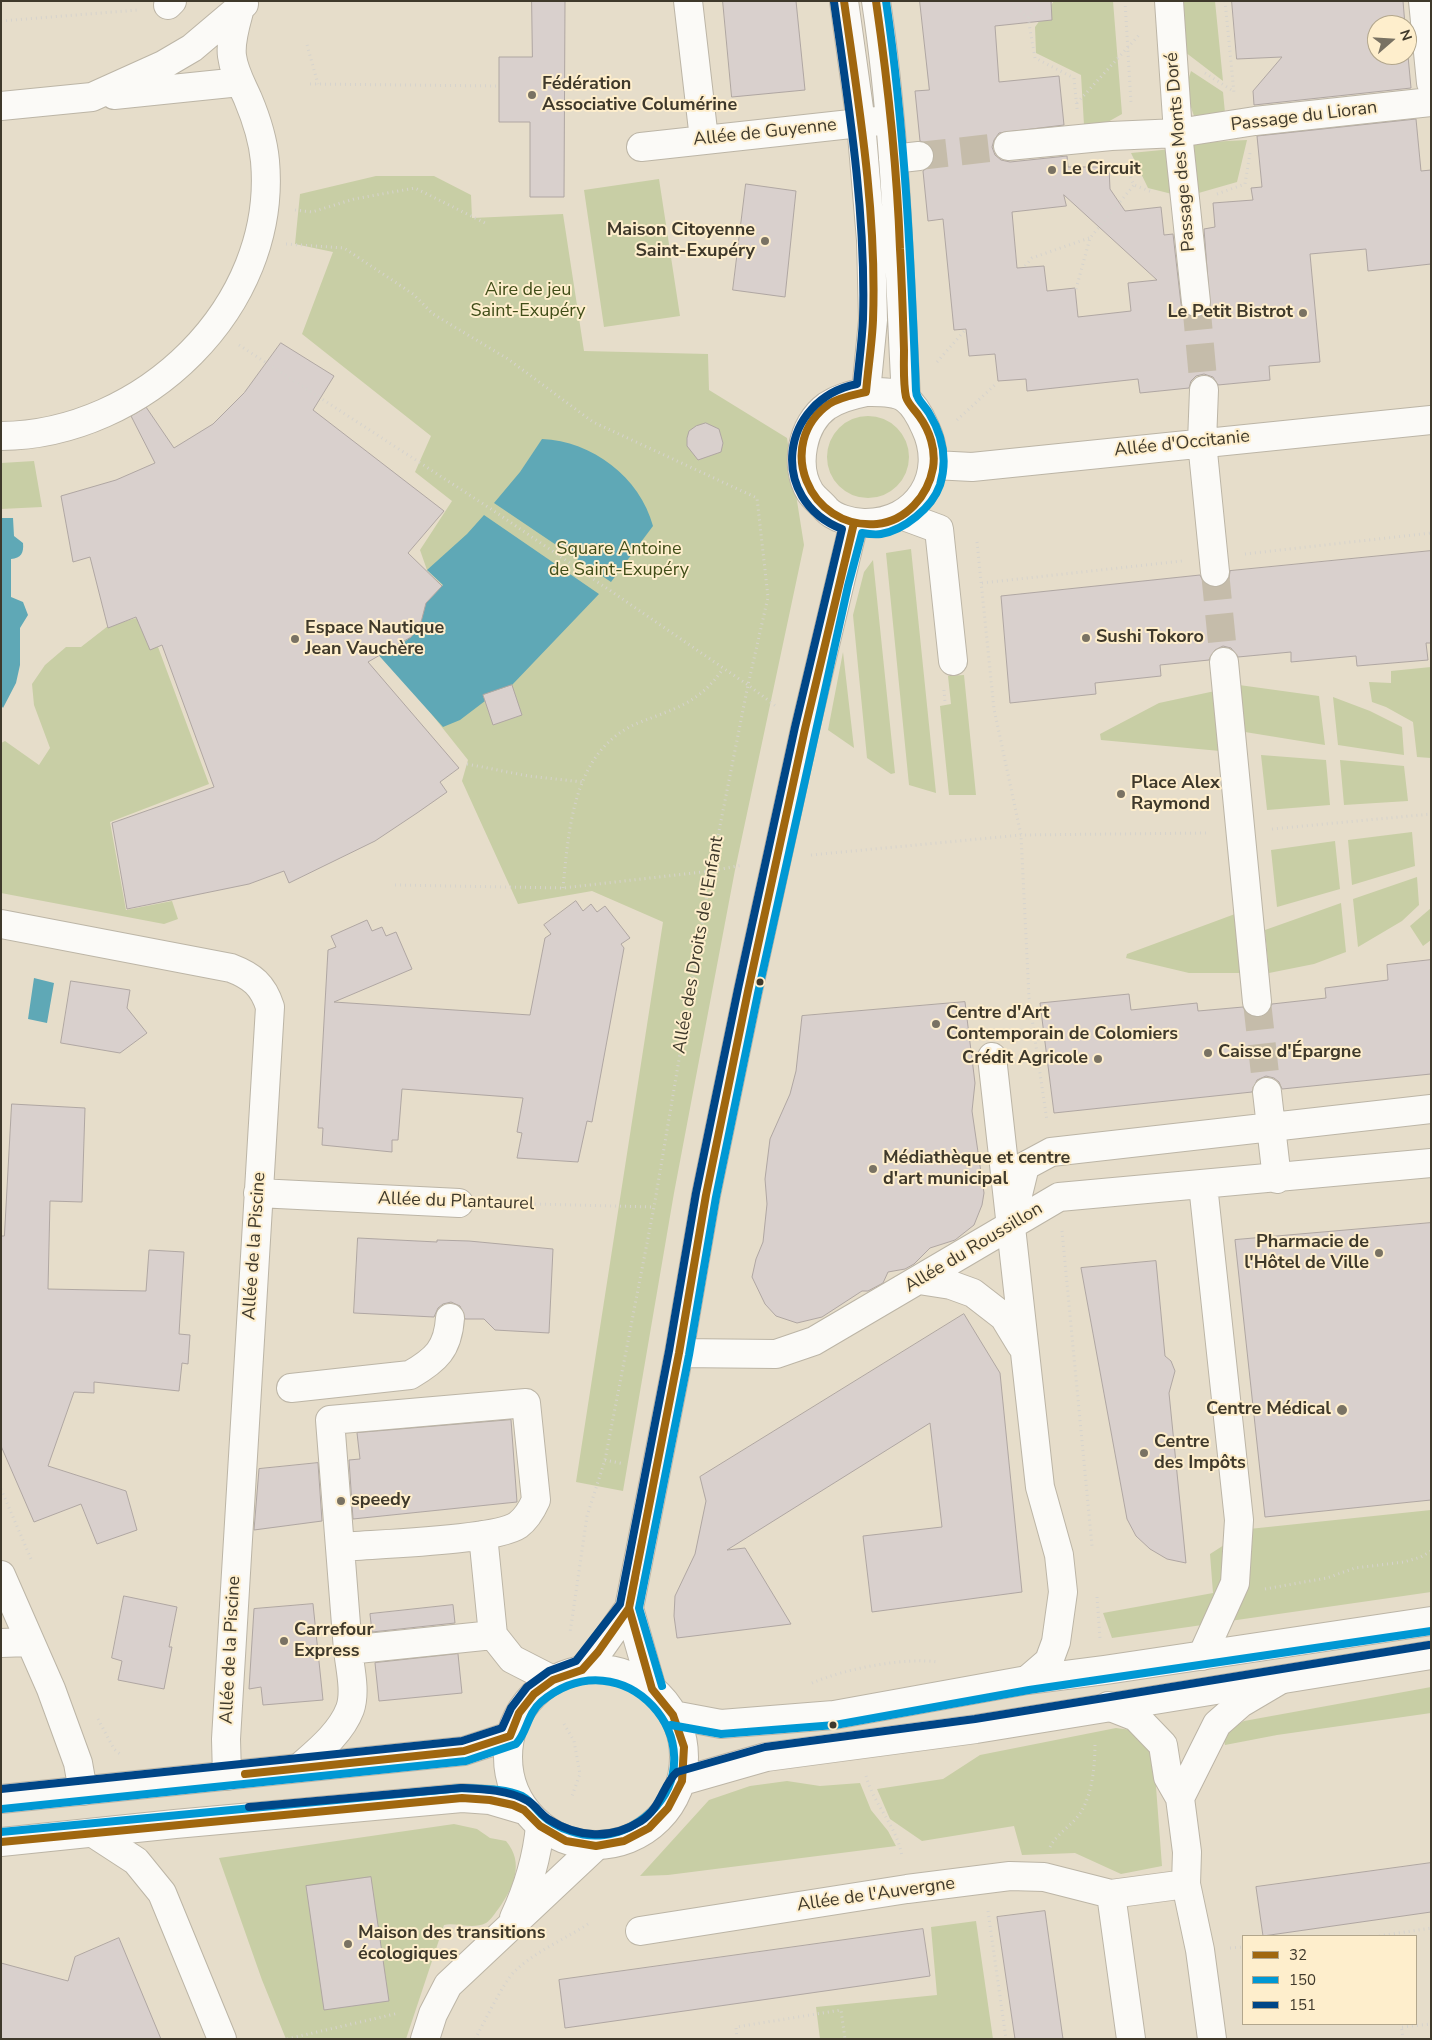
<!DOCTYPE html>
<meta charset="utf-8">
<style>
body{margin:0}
#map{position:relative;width:1432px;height:2040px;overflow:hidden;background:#e6ddca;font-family:"Nunito Sans",sans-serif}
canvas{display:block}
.frame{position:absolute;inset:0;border:2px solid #3f392b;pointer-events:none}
.legend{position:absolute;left:1242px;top:1935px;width:175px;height:90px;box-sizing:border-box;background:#feeecc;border:1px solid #b2a68c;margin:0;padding:6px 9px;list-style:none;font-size:15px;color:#3f392b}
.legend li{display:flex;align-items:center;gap:10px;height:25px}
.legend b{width:25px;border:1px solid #b2a68c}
.north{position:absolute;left:1367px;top:15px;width:50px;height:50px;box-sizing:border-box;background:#feeecc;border:1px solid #b2a68c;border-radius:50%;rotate:71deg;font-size:14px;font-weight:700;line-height:20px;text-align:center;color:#3f392b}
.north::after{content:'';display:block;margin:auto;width:18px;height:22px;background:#797263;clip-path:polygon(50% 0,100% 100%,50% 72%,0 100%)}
</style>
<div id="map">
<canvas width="1432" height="2040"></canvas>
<div class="frame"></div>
<ul class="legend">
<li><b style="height:6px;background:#a0670f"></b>32</li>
<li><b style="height:6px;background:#0098d4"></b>150</li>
<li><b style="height:6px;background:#004687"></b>151</li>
</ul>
<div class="north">N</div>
</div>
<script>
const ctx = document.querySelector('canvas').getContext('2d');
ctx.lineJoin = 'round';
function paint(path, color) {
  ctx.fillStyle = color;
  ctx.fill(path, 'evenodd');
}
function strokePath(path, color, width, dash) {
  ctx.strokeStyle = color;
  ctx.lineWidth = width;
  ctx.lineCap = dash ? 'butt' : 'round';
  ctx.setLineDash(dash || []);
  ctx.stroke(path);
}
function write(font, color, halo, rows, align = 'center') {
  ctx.font = font + ' "Nunito Sans",sans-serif';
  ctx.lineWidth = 4;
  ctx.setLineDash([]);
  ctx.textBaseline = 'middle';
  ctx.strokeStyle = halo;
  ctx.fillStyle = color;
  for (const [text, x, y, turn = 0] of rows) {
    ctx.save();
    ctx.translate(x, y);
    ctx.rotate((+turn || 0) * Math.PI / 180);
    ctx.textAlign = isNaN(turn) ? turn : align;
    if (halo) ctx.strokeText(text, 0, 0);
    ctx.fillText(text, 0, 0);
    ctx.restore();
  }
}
paint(new Path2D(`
 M1054 1H1113L1122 114 1106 123 1084 125 1081 75 1036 53 1035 27Z
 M1184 1H1215L1223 81 1185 52Z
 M1191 71 1223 92 1225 113 1194 116 1185 90Z
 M1247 140 1237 182 1195 194 1190 143Z
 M1172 149 1176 195 1148 188 1131 153Z
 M376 176H434L471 195 472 218 563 214 584 351 708 354 709 390 787 438 804 545 735 870 674 1193 623 1491 576 1482 663 922 592 891 518 904 462 781 468 760 414 692 374 650 393 648 411 637 420 626 423 606 443 586 427 570 420 550 452 501 415 472 431 436 302 334 333 252 295 244 300 194Z
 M659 179 680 316 604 327 584 190Z
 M827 457a41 41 0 1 1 82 0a41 41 0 1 1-82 0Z
 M34 461 42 507 1 509V463Z
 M911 549 936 793 909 785 886 553Z
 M873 560 895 773 891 774 867 758 853 615 864 572Z
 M140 617 150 643 158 647 209 784 110 822 126 910 172 901 178 919 164 924 1 893V743L5 741 39 765 50 748 34 705 32 684 45 665 66 647H81L108 626Z
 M843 652 854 748 828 730Z
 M1431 667V758L1417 757 1413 722 1386 707 1372 702 1369 682 1391 683V671Z
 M964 675 976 795H949L940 706 951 704 948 676Z
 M1239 685 1319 696 1325 745 1245 732Z
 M1215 691 1220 751 1101 740 1100 734 1159 703Z
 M1333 697 1370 711 1402 727 1404 755 1338 745Z
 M1261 755 1326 760 1330 805 1267 810Z
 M1340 760 1404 766 1408 801 1344 805Z
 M1412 832 1415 866 1352 885 1348 840Z
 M1335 841 1340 889 1277 907 1271 850Z
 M1417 877 1419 905 1402 921 1358 947 1353 899Z
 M1341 903 1346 952 1314 964 1269 973 1265 930Z
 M1431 908V940L1423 946 1410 926Z
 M1235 914 1243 973H1189L1126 958 1127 954Z
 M1431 1510V1592L1112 1638 1103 1613 1213 1593 1210 1554 1249 1529Z
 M1431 1687V1713L1277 1735 1225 1745 1223 1736 1231 1728 1244 1721Z
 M1116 1728 1139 1731 1153 1747 1162 1866 1121 1874 1075 1853 1022 1855 1014 1826 922 1841 890 1819 877 1789 943 1779 980 1755Z
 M787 1781 820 1786 860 1783 871 1810 888 1831 896 1846 668 1875 640 1876 709 1800 750 1786Z
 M454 1824 477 1829 490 1838 506 1841C525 1863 513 1888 499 1908 495 1913 491 1920 486 1923 472 1930 456 1922 444 1925L406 2039H286L262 1980 219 1858Z
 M976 1921 993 2039H820L816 2007 937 1995 931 1927Z`), '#c8cea5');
paint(new Path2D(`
 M542 439C592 441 640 477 653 526L611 582 494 503 520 472Z
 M484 515 599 594 512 685 483 695 485 701 460 720 443 727 374 650 399 646 411 637 420 626 423 606 443 585 427 570 467 534Z
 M1 518H13L14 536 23 543C24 553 21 558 11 559V597L23 602 28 615 20 628V665L16 683 3 708 1 705Z
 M34 978 54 983 47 1023 28 1019Z`), '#5fa8b6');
const building = new Path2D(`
 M532 1H565L564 197H530V122H499V57H532Z
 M723 1H796L805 90 732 97Z
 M920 1H1051L1052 20 995 26 999 82 1059 76 1064 125 999 133 994 140 992 147 995 155 1001 160 1010 162 1067 156 1068 167H1109L1110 189 1125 211 1161 207 1164 235 1173 234 1181 304 1183 311 1189 316 1197 318 1205 315 1210 308 1204 229 1215 227 1213 203 1253 200 1251 188 1262 187 1257 136 1416 119 1421 171 1431 170V264L1368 271 1366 249 1310 254 1320 362 1269 366 1270 380 1218 385 1213 377 1204 374 1196 376 1191 381 1189 388 1140 393 1138 379 1027 391 1026 379 998 381 995 354 969 356 966 329 954 330 943 219 928 221 923 171 933 163 935 155 931 146 920 141 915 91 929 90ZM1064 195 1157 280 1128 283 1131 311 1078 317 1075 288 1047 291 1044 266 1017 268 1012 212 1066 206Z
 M1232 1H1403L1405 25H1377V55H1407V45L1411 88 1254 105 1253 91 1282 57 1237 59Z
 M746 184 796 191 785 297 733 290Z
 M281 343 334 376 313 410 444 511 408 553 442 586 426 603 420 626 411 637 368 662 459 768 440 782 447 792 417 813 375 841 289 883 284 871 249 884 127 909 112 823 214 787 162 645 150 650 136 617 108 628 90 557 73 562 61 496 116 480 155 463 131 416 146 407 174 448 213 424 244 393Z
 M706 423 719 429 723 443 721 452 698 460 687 446V438L689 431 696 426Z
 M1431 551V643H1426L1428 660 1357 666 1356 656 1291 662V652L1238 657 1231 648 1223 646 1215 650 1209 660 1160 665 1161 676 1095 683 1096 694 1010 703 1001 596 1200 575 1203 581 1208 586 1217 587 1224 584 1229 579 1230 571Z
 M512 685 522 715 493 725 483 695Z
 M576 901 583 911 591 904 597 912 605 906 630 938 621 944 624 948 592 1122 587 1121 578 1162 517 1158 522 1133 517 1132 523 1098 402 1089 398 1140H392V1152L322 1145 323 1128H318L328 950 336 947 331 936 367 920 372 931 382 927 386 936 396 932 412 969 334 1002 530 1015 545 938 551 934 544 925Z
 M1431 960V1074L1282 1089 1279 1082 1274 1078 1266 1076 1257 1080 1252 1092 1054 1113 1040 1003 1129 994 1131 1010 1197 1003 1198 1011 1243 1007 1250 1016 1259 1017 1266 1014 1272 1004 1326 998 1325 988 1388 980 1387 965Z
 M71 981 130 990 127 1008 147 1033 120 1053 61 1043Z
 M965 1002 975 1083 972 1111 984 1193 982 1205 974 1225 955 1240 930 1248 914 1264 905 1269 888 1272 883 1283 868 1291H862L822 1317 797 1323 776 1316 765 1304 752 1277 756 1259 763 1242 767 1204 765 1179 770 1139 790 1094 796 1071 802 1016Z
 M12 1104 85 1108 82 1202 50 1201 48 1289 146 1291 149 1250 184 1252 179 1334 190 1335 188 1364 182 1363 179 1391 94 1382V1393L74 1392 48 1466 126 1491 137 1530 97 1544 81 1504 34 1522 1 1446V1236H4Z
 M1431 1223V1500L1265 1517 1235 1240Z
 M358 1238 437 1242V1240L469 1241 553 1249 549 1333 495 1330 484 1319H465L460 1306 451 1302 443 1304 438 1308 434 1317 354 1313Z
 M1156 1261 1165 1356 1171 1361 1175 1371 1169 1393 1186 1563 1167 1559 1150 1549 1136 1536 1127 1519 1081 1268Z
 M964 1314 1000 1373 1022 1592 872 1612 863 1536 942 1527 930 1423 727 1550 745 1548 791 1624 677 1638 674 1616 675 1596 695 1554 706 1501 700 1477Z
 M511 1420 517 1502 353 1519 349 1460 360 1459 357 1433Z
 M318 1463 322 1521 254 1530 259 1469Z
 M124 1596 177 1607 169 1647H172L164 1689 118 1680 122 1661 112 1658Z
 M313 1604 323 1700 263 1705 261 1687 249 1689 254 1609Z
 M453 1605 455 1623 372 1632 370 1614Z
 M458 1654 462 1693 379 1701 375 1663Z
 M1431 1863V1912L1263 1936 1256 1887Z
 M371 1877 389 2001 324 2010 306 1886Z
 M1045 1911 1063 2039H1015L997 1917Z
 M923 1929 930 1976 565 2028 559 1980Z
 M119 1938 161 2039H1V1963L68 1981 75 1957Z`);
paint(building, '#d9d0cd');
strokePath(building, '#afa6a2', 1);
strokePath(new Path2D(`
 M919 156 1008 146
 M1196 302 1204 390
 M1215 572 1224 662
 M1257 1002 1267 1092`), '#c5bcaa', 28, [28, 14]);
const minor = new Path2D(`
 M688 1 704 139
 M844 1 861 123 871 240 873 320 866 392
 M876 1C896 133 899 266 906 398
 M1169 1 1178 133 1196 302
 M1423 1 1431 83
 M168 5 172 1
 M114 95 240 82
 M1 106 92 97 163 65 192 48 244 4
 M1008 146 1111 136 1178 133 1255 121 1431 102
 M641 147 878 121
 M893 159 919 156
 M1204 390 1202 442 1215 572
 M866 392C878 392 896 391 906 399 914 405 921 418 925 427 948 475 917 524 864 523 852 523 834 518 826 509 821 503 814 498 810 492 794 466 802 424 827 406 839 398 851 395 866 392Z
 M1 436C143 435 278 307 265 161 263 139 256 118 248 99 242 85 234 72 232 56 230 41 236 23 240 8
 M934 465 972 467 1431 420
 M901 515 939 529 953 661
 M1224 662 1257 1002
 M1 924 231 968C252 976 263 985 270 1007L226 1739 227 1776
 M992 1057 1040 1487 1059 1555 1063 1592 1056 1642 1049 1661 1027 1680
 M1267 1092 1277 1179
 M258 1193 459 1203
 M1015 1207 1025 1166 1051 1152 1431 1109
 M919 1280 951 1285 973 1293 1004 1317 1021 1345
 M679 1353 776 1354 814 1341 1059 1197 1431 1163
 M291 1388 410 1375C436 1360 448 1349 450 1318
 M483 1535 493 1635
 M340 1547C374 1544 495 1541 518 1525 526 1519 532 1509 536 1500L526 1403 330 1420 348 1650
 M1 1575 51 1689 78 1763 83 1791
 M629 1608 652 1689
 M1 1643 30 1642
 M1202 1656 1235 1583 1239 1520 1203 1185
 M582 1670 598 1652 629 1608 679 1353 706 1195 748 991 805 729 854 523
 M1108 1706 1136 1717 1163 1745 1168 1777 1180 1798
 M299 1768C317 1752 341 1733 350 1709 356 1692 350 1668 348 1650L493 1635 512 1659 553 1680
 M93 1833 136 1861 162 1893 222 2039
 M514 1918C528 1888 537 1859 540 1826
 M640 1931 907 1889 1010 1876 1044 1877 1111 1894
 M425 2039 433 2014 448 1985 596 1846
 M1131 2039 1111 1894 1186 1884
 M1212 2039 1200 1950 1186 1884 1187 1852 1180 1798 1217 1724 1241 1703 1280 1680`);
const major = new Path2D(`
 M508 1757a88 88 0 1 1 176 0a88 88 0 1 1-176 0Z
 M673 1715 721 1724 834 1715 1027 1680 1105 1670 1431 1621
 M682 1781 766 1757 976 1729 1431 1655
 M1 1799 464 1751 510 1736
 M1 1842 175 1824 462 1798 490 1800 524 1810`);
strokePath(minor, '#bcb5a6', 30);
strokePath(major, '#bcb5a6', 30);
strokePath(new Path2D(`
 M1009 1 1028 18 1035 58 1074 78 1077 109
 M1125 1 1131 103
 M1225 1 1234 93
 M1028 18 1041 1
 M1 21 138 10
 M307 45 318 84
 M1205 73 1233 91
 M310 84 499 86
 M1077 103 1140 34
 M1126 168 1134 185 1152 192
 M1217 194 1245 184 1250 153
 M295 210 312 212 354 199 415 188 485 223
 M286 244 344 248 413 294 433 314 508 359 593 422 757 498 768 597 748 685 711 871 654 1207 605 1460 587 1516 570 1633
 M1025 266 1032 258 1089 238
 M1076 289 1090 238 1134 185
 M239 345 491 509 748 685 777 707
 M937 362 965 330
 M957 420 997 383
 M977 542 994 709 1021 835 1029 998 1047 1121
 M1245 554 1431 533
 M982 583 1182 561
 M944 690 945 702
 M467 764 528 776 583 782
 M1272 829 1431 814
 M811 855 1021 835 1209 833
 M395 885 563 888 711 871 743 865
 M563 888C569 828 573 750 638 723 676 708 698 704 723 669
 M490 1203 654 1207
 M1062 1231 1092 1546
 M605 1460 624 1464
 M1 1489 31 1559
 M1265 1589 1327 1578 1355 1568 1404 1562 1421 1557 1431 1551
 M1097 1597 1100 1638
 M812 1683C844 1669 905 1657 938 1662
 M98 1719 114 1749 120 1754
 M564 1724 574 1741 580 1774 572 1796
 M866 1776C874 1805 898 1828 902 1857
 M1050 1847C1057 1833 1073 1825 1081 1812 1093 1792 1095 1764 1095 1742
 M988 1911 1006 2039
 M1379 1936 1431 1928
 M1230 1948 1243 1947
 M1401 2024 1403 2039
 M1402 2027 1431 2024
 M287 2039 399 2013
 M475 2039C484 2023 503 1983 514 1972 535 1951 566 1939 591 1922
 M737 2039 736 2027 841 2010 845 2039`), '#d6d3cd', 3, [1, 4]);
strokePath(minor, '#fbfaf7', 28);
strokePath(major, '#fbfaf7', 28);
strokePath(new Path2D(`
 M844 1C859 106 877 214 873 320 872 344 868 368 866 392 853 395 840 397 829 404 774 443 808 530 877 524 906 521 928 496 933 468 936 450 930 431 919 416 915 410 908 404 906 397 903 383 904 365 904 350 903 317 902 283 900 249 897 166 888 84 876 1
 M245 1774 464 1751 510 1736 519 1713 534 1694 553 1680 582 1670 598 1652 629 1608 635 1578
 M1 1842 462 1798 490 1800 513 1805 524 1810 540 1826 566 1841 596 1846 624 1841 649 1828 668 1808 682 1781 684 1747 673 1715 652 1689 629 1608 679 1353 706 1195 748 991 805 729 854 523`), '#a0670f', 8);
strokePath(new Path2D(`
 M662 1686 639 1608 689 1355 716 1197 758 993 848 586 862 533C868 534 875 535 881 534 904 530 932 508 940 485 948 459 943 436 929 413 925 406 916 399 916 391 911 261 905 130 886 1
 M671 1725 721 1734 835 1725 1029 1690 1431 1631
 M1 1832 462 1788C482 1789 504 1788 522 1796 531 1801 535 1808 541 1814 557 1829 583 1838 604 1835 622 1833 638 1824 651 1812 719 1745 624 1633 541 1702 527 1714 527 1733 516 1744L466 1761 2 1809`), '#0098d4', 8);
strokePath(new Path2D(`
 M1 1789 462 1741 502 1728 511 1708 527 1687 549 1671 576 1661 620 1604 669 1351 696 1193 738 989 795 727 842 529C768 500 779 400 857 384 859 362 862 341 863 319 866 214 849 107 834 2
 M249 1807 461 1788C483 1789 509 1790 528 1801 536 1806 541 1814 548 1819 578 1838 611 1840 641 1821 661 1808 663 1784 677 1772L765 1747 975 1719 1429 1645`), '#004687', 8);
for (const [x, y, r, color] of [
 [532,95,5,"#797263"],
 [1052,170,5,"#797263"],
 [765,241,5,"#797263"],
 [1303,313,5,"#797263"],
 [1086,638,5,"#797263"],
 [295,639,5,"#797263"],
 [1121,794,5,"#797263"],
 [760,982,4.5,"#3f392b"],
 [936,1024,5,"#797263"],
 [1208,1053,5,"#797263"],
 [1098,1059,5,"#797263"],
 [873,1169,5,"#797263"],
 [1379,1253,5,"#797263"],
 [1342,1410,6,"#797263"],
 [1144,1453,5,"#797263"],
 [341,1501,5,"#797263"],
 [284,1641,5,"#797263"],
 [833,1725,4.5,"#3f392b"],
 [348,1944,5,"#797263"]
]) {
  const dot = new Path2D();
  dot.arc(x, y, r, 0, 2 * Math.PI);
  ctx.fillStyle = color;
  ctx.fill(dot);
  strokePath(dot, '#feeecc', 2);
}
write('bold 18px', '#3f392b', '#feeecc', [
 ["Fédération",542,85],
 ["Associative Columérine",542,106],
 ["Le Circuit",1062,170],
 ["Maison Citoyenne",755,231,"right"],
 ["Saint-Exupéry",755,252,"right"],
 ["Le Petit Bistrot",1293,313,"right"],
 ["Espace Nautique",305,629],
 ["Jean Vauchère",305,650],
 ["Sushi Tokoro",1096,638],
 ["Place Alex",1131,784],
 ["Raymond",1131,805],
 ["Centre d'Art",946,1014],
 ["Contemporain de Colomiers",946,1035],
 ["Caisse d'Épargne",1218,1053],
 ["Crédit Agricole",1088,1059,"right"],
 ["Médiathèque et centre",883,1159],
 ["d'art municipal",883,1180],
 ["Pharmacie de",1369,1243,"right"],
 ["l'Hôtel de Ville",1369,1264,"right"],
 ["Centre Médical",1331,1410,"right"],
 ["Centre",1154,1443],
 ["des Impôts",1154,1464],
 ["speedy",351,1501],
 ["Carrefour",294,1631],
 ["Express",294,1652],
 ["Maison des transitions",358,1934],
 ["écologiques",358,1955]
], 'left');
write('18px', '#3f392b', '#feeecc', [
 ["Passage du Lioran",1304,117,-7],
 ["Allée de Guyenne",765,133,-6],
 ["Passage des Monts Doré",1181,152,-95],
 ["Allée d'Occitanie",1182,444,-6],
 ["Allée des Droits de l'Enfant",699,945,-80],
 ["Allée du Plantaurel",456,1202,2],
 ["Allée de la Piscine",255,1246,-86],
 ["Allée du Roussillon",974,1248,-31],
 ["Allée de la Piscine",231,1650,-87],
 ["Allée de l'Auvergne",876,1895,-8]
]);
write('18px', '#404d18', '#feeecc', [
 ["Aire de jeu",528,291],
 ["Saint-Exupéry",528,312],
 ["Square Antoine",619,550],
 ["de Saint-Exupéry",619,571]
]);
</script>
